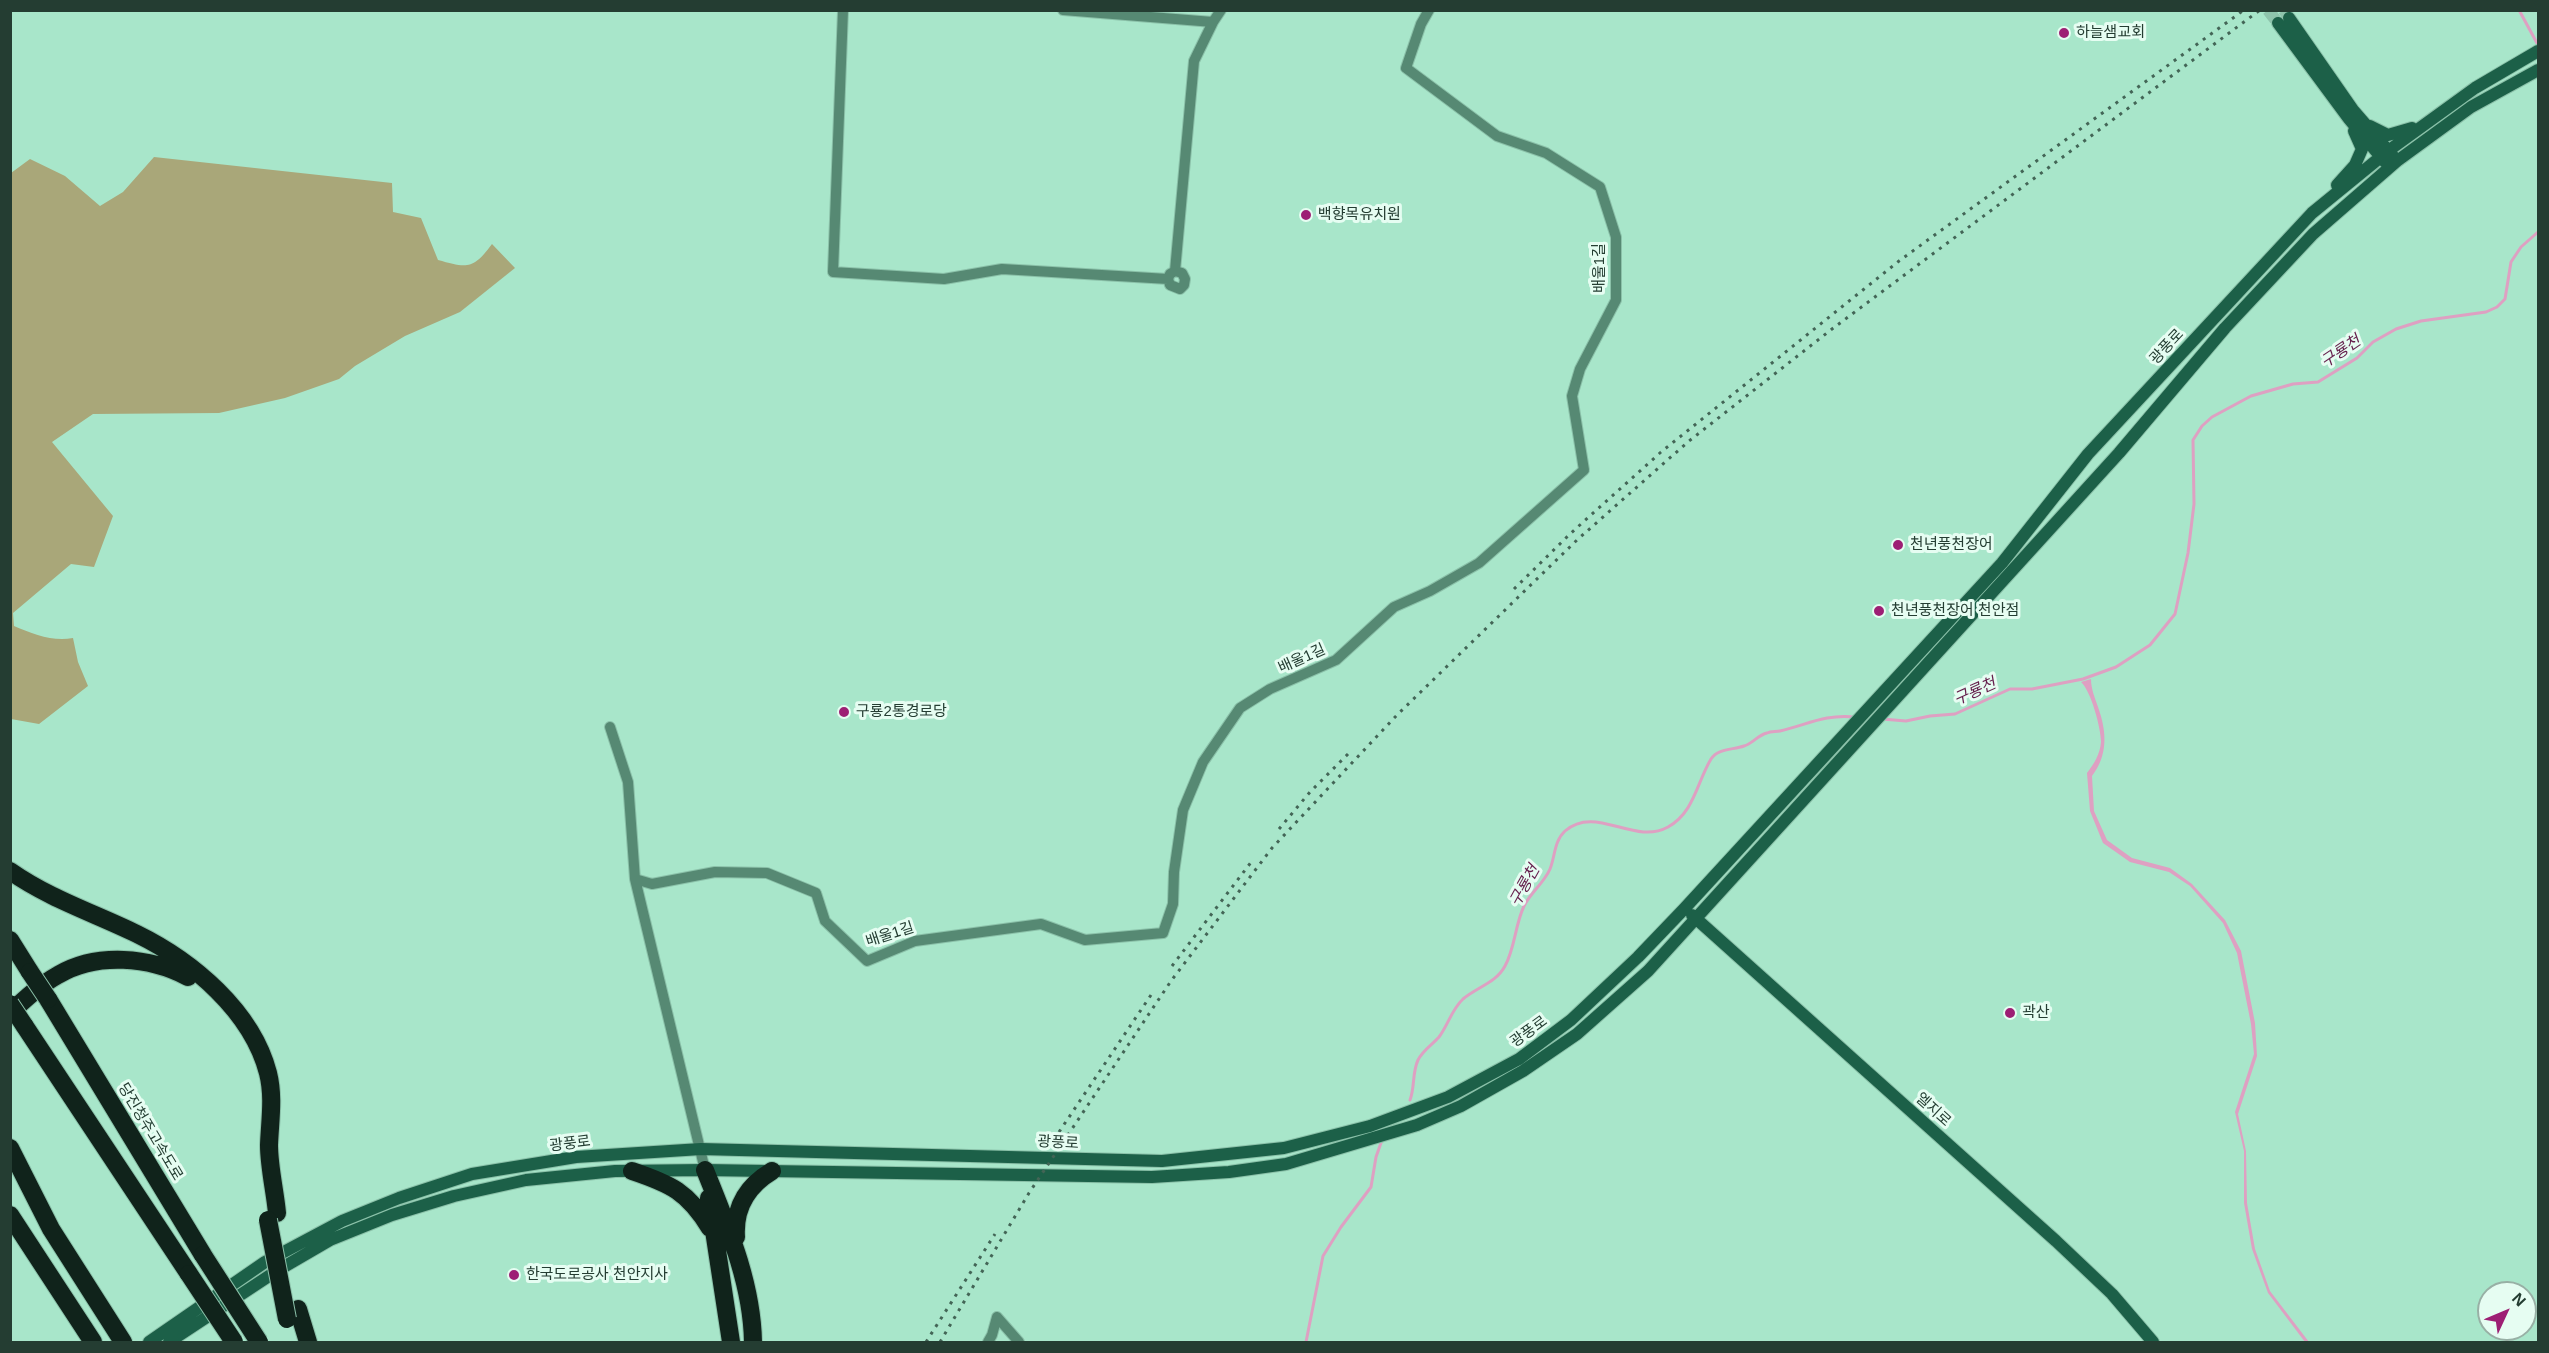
<!DOCTYPE html>
<meta charset="utf-8">
<style>
body{margin:0}
#map{position:relative;width:2549px;height:1353px;overflow:hidden;background:#a8e6ca;font-family:Helvetica,sans-serif}
canvas{display:block}
.frame{position:absolute;inset:0;border:12px solid #243d32;pointer-events:none}
.north{position:absolute;left:2477px;top:1281px;width:60px;height:60px;box-sizing:border-box;background:#e6fdf2;border:2px solid #98b0a5;border-radius:50%;rotate:46deg;font-size:16px;font-weight:700;line-height:24px;text-align:center;color:#243d32}
.north::after{content:'';display:block;margin:auto;width:21px;height:27px;background:#9d1f74;clip-path:polygon(50% 0,100% 100%,50% 72%,0 100%)}
</style>
<div id="map">
<canvas width="2549" height="1353"></canvas>
<div class="frame"></div>
<div class="north">N</div>
</div>
<script>
const ctx = document.querySelector('canvas').getContext('2d');
ctx.lineJoin = 'round';
function paint(path, color) {
  ctx.fillStyle = color;
  ctx.fill(path, 'evenodd');
}
function strokePath(path, color, width, dash) {
  ctx.strokeStyle = color;
  ctx.lineWidth = width;
  ctx.lineCap = dash ? 'butt' : 'round';
  ctx.setLineDash(dash || []);
  ctx.stroke(path);
}
function write(font, color, halo, rows, align = 'center') {
  ctx.font = font + ' Helvetica,"Noto Sans KR",sans-serif';
  ctx.lineWidth = 6;
  ctx.setLineDash([]);
  ctx.textBaseline = 'middle';
  ctx.strokeStyle = halo;
  ctx.fillStyle = color;
  for (const [text, x, y, turn = 0] of rows) {
    ctx.save();
    ctx.translate(x, y);
    ctx.rotate((+turn || 0) * Math.PI / 180);
    ctx.textAlign = isNaN(turn) ? turn : align;
    if (halo) ctx.strokeText(text, 0, 0);
    ctx.fillText(text, 0, 0);
    ctx.restore();
  }
}
paint(new Path2D(`
 M154 157 392 183 393 212 421 218 438 260C467 268 473 270 492 244L515 268 460 312 405 336 355 366 339 379 285 398 219 413 93 414 52 442 113 516 94 567 71 564 13 613 14 626C33 634 53 642 73 638L78 662 88 686 39 724 11 719V173L30 159 65 176 100 206 123 192Z`), '#a9a779');
paint(new Path2D(`
 M2091 679C2091 689 2095 698 2098 707 2107 732 2108 755 2092 776L2094 811 2107 840 2132 858 2170 868 2192 884 2225 920 2241 951 2255 1023 2257 1056 2238 1114 2246 1151 2247 1203 2255 1249 2270 1291 2309 1342H2305L2268 1293 2252 1249 2244 1203V1151L2235 1112 2254 1054 2251 1024 2237 953 2223 923 2190 886 2169 872 2130 862 2103 843 2090 811 2087 773C2094 764 2100 754 2101 742 2101 728 2091 691 2081 682Z`), '#dea0c2');
strokePath(new Path2D(`
 M2519 10 2538 45
 M1882 719 1906 721 1930 716 1955 714 2010 689H2032L2083 679 2116 667 2150 645 2175 614 2188 553 2194 504 2193 440 2202 426 2212 417 2251 396 2293 384 2318 382 2357 358 2373 342 2396 329 2421 321 2486 312 2497 307 2505 299 2511 262 2521 247 2538 232
 M1410 1100C1415 1087 1412 1073 1418 1060 1423 1050 1432 1045 1439 1037 1448 1025 1452 1009 1463 999 1477 987 1496 983 1505 966 1515 948 1515 925 1524 906 1531 892 1544 883 1550 869 1555 857 1554 841 1565 831 1596 804 1634 846 1668 827 1694 813 1697 782 1711 759 1718 748 1733 750 1744 746 1752 744 1758 735 1767 733 1771 731 1776 732 1780 731 1809 724 1825 714 1855 717
 M1306 1342 1323 1256 1341 1227 1371 1187 1376 1157 1382 1140`), '#dea0c2', 3);
strokePath(new Path2D(`
 M2268 10 2278 23
 M2284 10 2289 18`), '#8ec4ac', 12, [12, 6]);
const street = new Path2D(`
 M843 10 833 272 944 279 1002 269 1168 279
 M1063 10 1213 22
 M1175 271 1182 273 1185 279 1184 285 1180 289 1170 285 1168 279 1170 274 1175 271 1194 61 1213 22 1221 10
 M610 727 628 782 635 879 652 884 715 872 767 873 816 893 825 921 867 961 915 941 1041 924 1085 940 1163 933 1173 904 1174 872 1183 810 1203 762 1240 708 1270 689 1336 660 1394 607 1430 591 1479 563 1584 470 1572 396 1580 369 1616 300V237L1600 187 1546 153 1497 136 1406 68 1421 24 1429 10
 M635 879 705 1170
 M997 1317 1019 1342
 M988 1342 992 1335 997 1317`);
const secondary = new Path2D(`
 M2289 18 2353 110 2393 156
 M2278 23 2349 119 2385 162
 M2370 126 2388 135 2412 128
 M2337 185 2355 165 2362 149 2354 131
 M1692 915 2056 1241 2112 1294 2153 1342
 M149 1342 265 1262 342 1221 399 1198 472 1174 576 1157 701 1149 1162 1161 1284 1148 1370 1126 1448 1097 1519 1059 1571 1020 1638 957 1684 909 2002 563 2088 454 2312 213 2388 151 2475 88 2538 51
 M169 1342 275 1272 330 1240 392 1215 454 1196 526 1180 615 1171 705 1170 1152 1177 1229 1172 1286 1164 1417 1125 1461 1106 1523 1071 1577 1034 1648 971 2119 453 2225 328 2313 234 2397 161 2471 107 2538 70`);
const highway = new Path2D(`
 M10 871C50 899 94 913 137 934 192 961 252 1011 268 1073 274 1097 270 1120 269 1145 269 1167 275 1191 277 1213
 M10 940 30 972
 M48 999 203 1255
 M10 1013C25 999 40 985 58 975 97 952 150 957 188 977
 M24 1025 189 1274
 M10 1148 51 1229 123 1342
 M705 1170C727 1225 752 1282 753 1342
 M632 1171C671 1184 688 1192 710 1228
 M709 1198 731 1342
 M10 1215 93 1342
 M736 1237C734 1207 747 1186 772 1171
 M298 1309 308 1342`);
strokePath(street, '#8bc1a9', 12);
strokePath(secondary, '#8bc1a9', 14);
strokePath(highway, '#8bc1a9', 20);
strokePath(street, '#568973', 10);
strokePath(secondary, '#1c6048', 12);
strokePath(highway, '#10231b', 18);
strokePath(new Path2D(`
 M1514 589 1571 533 1661 452 1899 261 2244 10
 M1279 829 1310 792 1350 752
 M1172 966 1252 861
 M1059 1132 1151 995
 M926 1342 995 1234
 M940 1342 1029 1193 1171 981 1272 848 1397 715 1577 540 1689 441 1832 329 2260 10`), '#436556', 3, [3, 6]);
const highwayBridge = new Path2D(`
 M30 972 48 999
 M10 1004 24 1025
 M268 1220 287 1319
 M203 1255 259 1342
 M189 1274 234 1342`);
strokePath(highwayBridge, '#8bc1a9', 20, []);
strokePath(highwayBridge, '#10231b', 18);
for (const [x, y, r, color] of [
 [2064,33,6,"#9d1f74"],
 [1306,215,6,"#9d1f74"],
 [1898,545,6,"#9d1f74"],
 [1879,611,6,"#9d1f74"],
 [844,712,6,"#9d1f74"],
 [2010,1013,6,"#9d1f74"],
 [514,1275,6,"#9d1f74"]
]) {
  const dot = new Path2D();
  dot.arc(x, y, r, 0, 2 * Math.PI);
  ctx.fillStyle = color;
  ctx.fill(dot);
  strokePath(dot, '#e6fdf2', 2);
}
write('15px', '#243d32', '#e6fdf2', [
 ["하늘샘교회",2076,33],
 ["백향목유치원",1318,215],
 ["천년풍천장어",1910,545],
 ["천년풍천장어 천안점",1891,611],
 ["구룡2통경로당",856,712],
 ["곽산",2022,1013],
 ["한국도로공사 천안지사",526,1275]
], 'left');
write('15px', '#243d32', '#e6fdf2', [
 ["배울1길",1600,268,-90],
 ["광풍로",2167,347,-47],
 ["배울1길",1302,659,-24],
 ["배울1길",890,935,-18],
 ["광풍로",1529,1032,-36],
 ["엘지로",1933,1110,42],
 ["당진청주고속도로",150,1132,59],
 ["광풍로",1058,1143,3],
 ["광풍로",570,1144,-7]
]);
write('italic 16px', '#641d4b', '#e6fdf2', [
 ["구룡천",2341,352,-34],
 ["구룡천",1975,692,-24],
 ["구룡천",1525,886,-61]
]);
</script>
